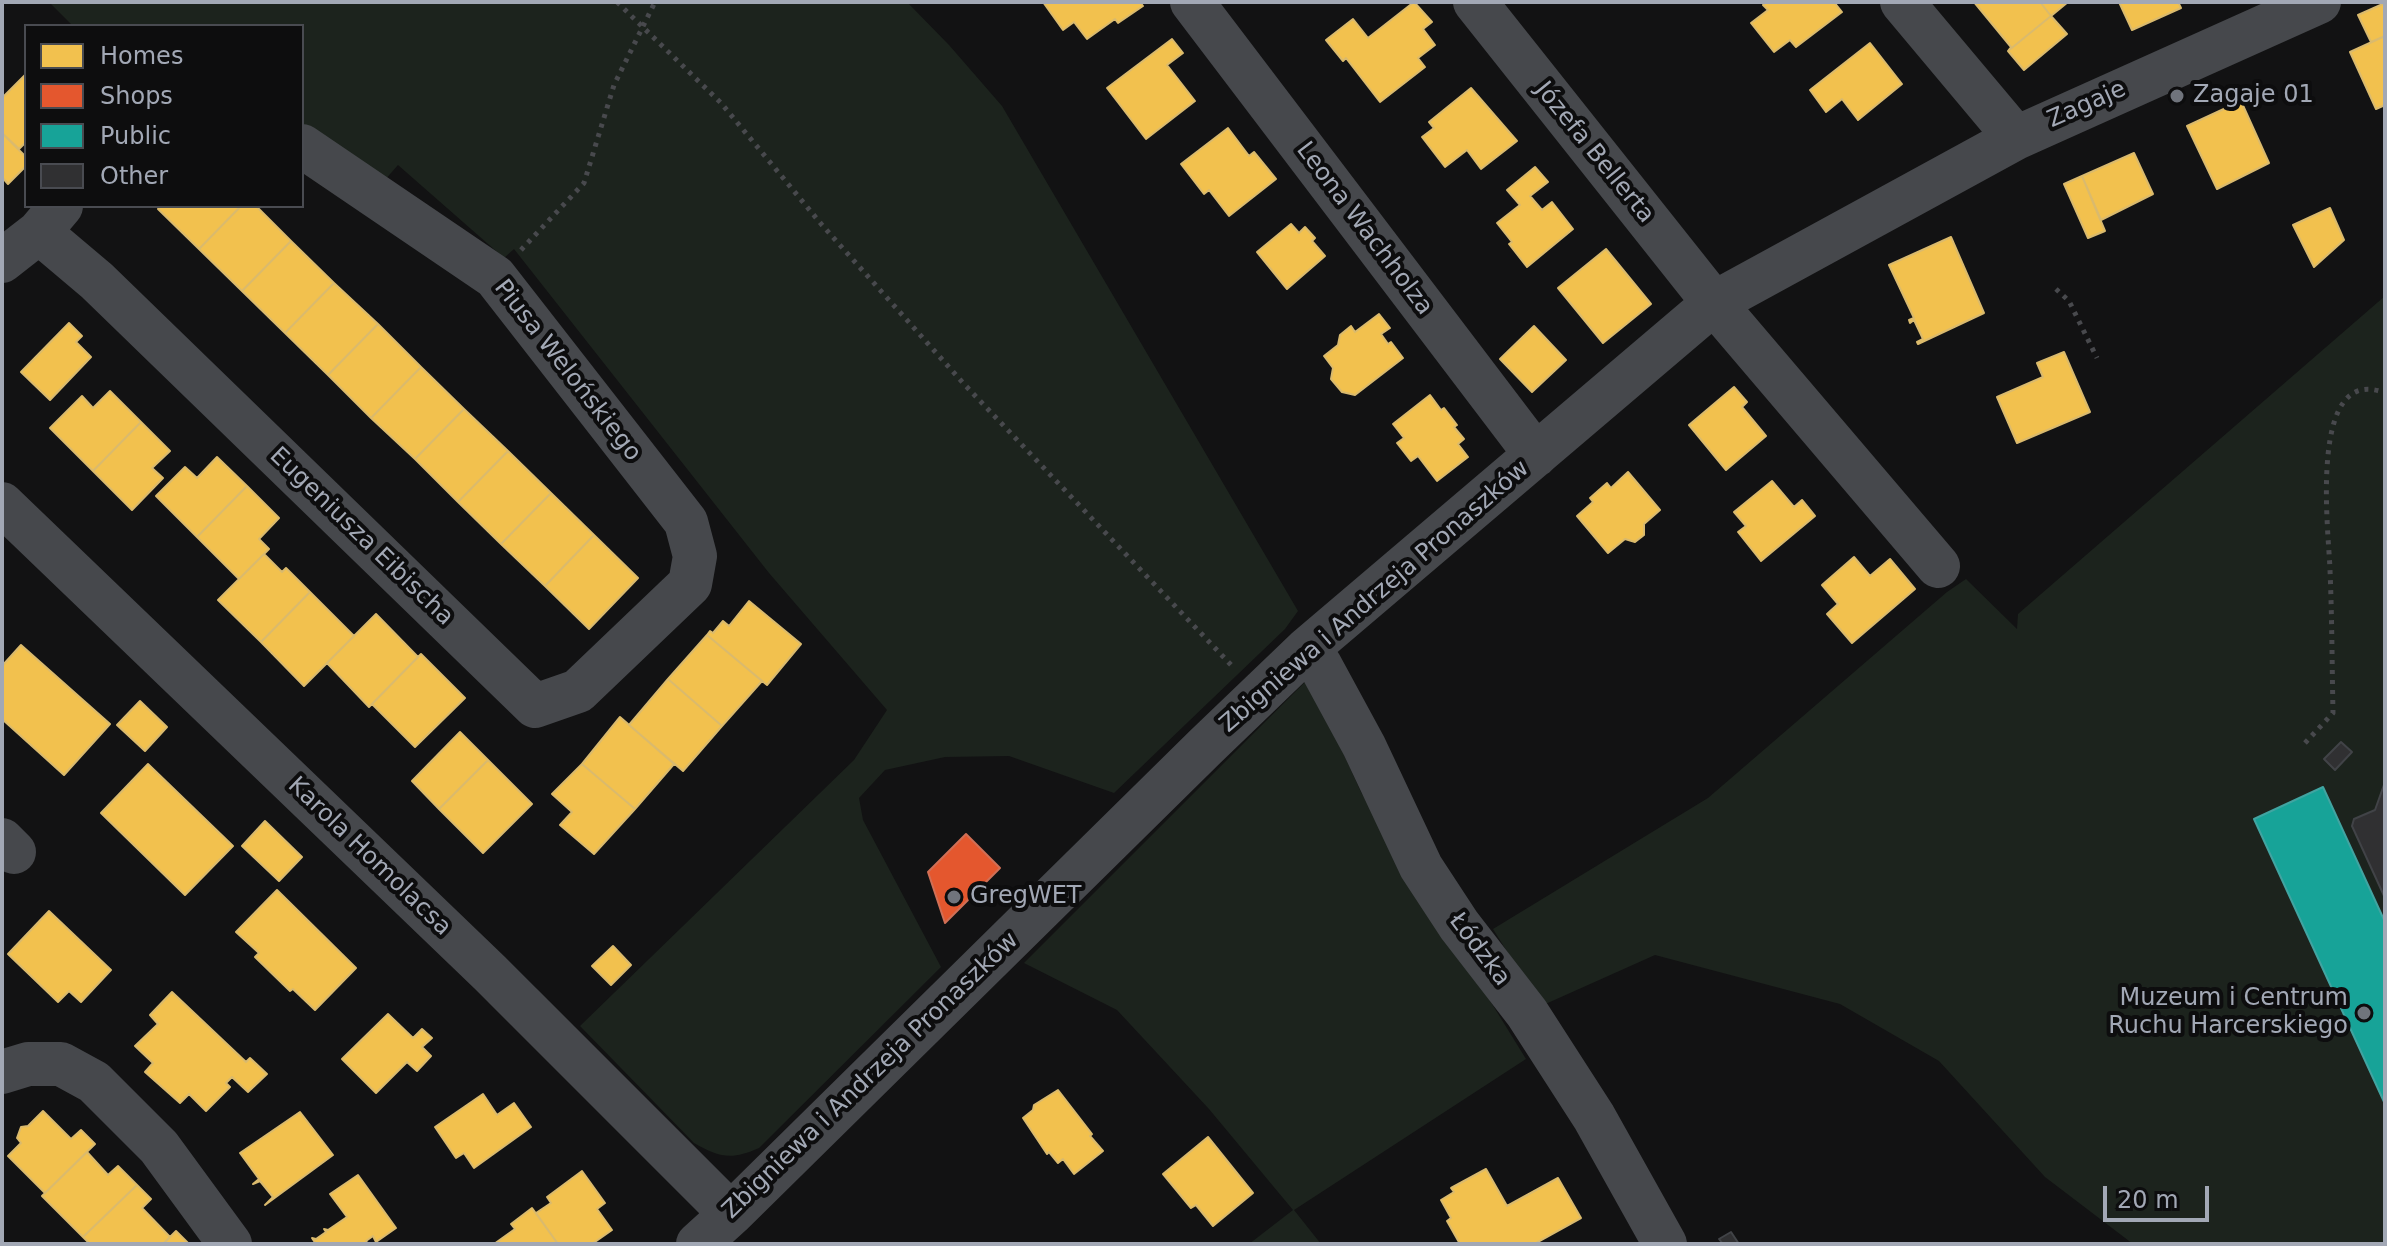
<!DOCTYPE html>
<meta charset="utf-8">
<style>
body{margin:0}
#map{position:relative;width:2387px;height:1246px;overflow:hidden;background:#121213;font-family:"DejaVu Sans",sans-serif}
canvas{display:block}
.frame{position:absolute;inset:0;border:4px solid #a2a8b5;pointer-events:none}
.legend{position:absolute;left:24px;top:24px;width:280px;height:184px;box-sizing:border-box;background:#0d0d0e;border:2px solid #494b51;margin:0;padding:10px 14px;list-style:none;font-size:24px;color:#a2a8b5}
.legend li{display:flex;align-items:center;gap:16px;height:40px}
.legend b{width:40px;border:2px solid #494b51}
.scale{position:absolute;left:2103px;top:1186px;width:106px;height:36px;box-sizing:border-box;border:4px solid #a2a8b5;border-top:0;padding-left:10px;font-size:24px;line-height:28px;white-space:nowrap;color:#a2a8b5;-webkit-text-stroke:6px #0d0d0e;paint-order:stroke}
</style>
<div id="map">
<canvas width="2387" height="1246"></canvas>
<div class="frame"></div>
<ul class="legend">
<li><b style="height:22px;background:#f2c14e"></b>Homes</li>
<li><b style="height:22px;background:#e4572e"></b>Shops</li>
<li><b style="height:22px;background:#17a398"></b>Public</li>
<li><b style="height:22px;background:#303032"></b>Other</li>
</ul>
<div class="scale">20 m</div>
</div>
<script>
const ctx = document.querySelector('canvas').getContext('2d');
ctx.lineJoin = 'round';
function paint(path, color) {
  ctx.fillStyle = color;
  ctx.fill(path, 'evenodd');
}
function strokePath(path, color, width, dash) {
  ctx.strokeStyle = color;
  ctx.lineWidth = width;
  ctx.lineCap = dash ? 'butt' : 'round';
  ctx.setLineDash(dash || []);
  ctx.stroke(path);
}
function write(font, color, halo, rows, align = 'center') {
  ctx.font = font + ' "DejaVu Sans",sans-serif';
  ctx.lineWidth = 8;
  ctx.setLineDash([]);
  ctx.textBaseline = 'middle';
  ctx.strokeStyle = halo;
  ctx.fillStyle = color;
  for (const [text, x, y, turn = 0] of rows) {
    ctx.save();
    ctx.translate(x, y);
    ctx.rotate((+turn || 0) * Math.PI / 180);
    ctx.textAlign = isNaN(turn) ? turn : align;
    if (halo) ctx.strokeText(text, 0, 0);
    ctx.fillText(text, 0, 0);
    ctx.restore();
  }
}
paint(new Path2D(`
 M49 2H907L949 45 1002 106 1298 611 1285 629 1114 793 1009 756 945 757 885 770 859 798 863 820 941 967 759 1148C732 1160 720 1158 694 1143L580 1026 854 760 887 710 769 573 514 249 504 258 398 165 377 189 302 132V26H73Z
 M2385 296V1244H2133L2045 1177 1939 1061 1840 1004 1655 955 1541 1006 1493 929 1708 798 1947 592 1966 579 2017 629 2018 614Z
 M1309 678 1361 792 1526 1059 1294 1210 1321 1244H1249L1293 1210 1209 1109 1117 1010 1024 963Z`), '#1c231d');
const homes = new Path2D(`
 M1043 2H1140L1143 6 1118 23 1115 19 1087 39 1074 22 1063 30Z
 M1414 2 1432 22 1423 29 1435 45 1418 58 1425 67 1380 102 1346 58 1343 61 1326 40 1353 19 1368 38Z
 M1766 2H1834L1842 12 1796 47 1790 40 1774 52 1751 23 1768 10 1763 5Z
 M1974 2H2040L2051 16 2008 51 2011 47Z
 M2040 2H2068L2051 16Z
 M2119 2H2178L2181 8 2132 30Z
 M2385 3V36L2371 42 2358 15Z
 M2051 16 2067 34 2024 70 2008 51Z
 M2385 36V105L2376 109 2350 52Z
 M1172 39 1183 53 1167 65 1195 101 1146 139 1107 88Z
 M1870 43 1902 84 1858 120 1842 99 1826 112 1810 90Z
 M26 74V142L19 149 2 133V98Z
 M1471 88 1517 141 1481 169 1467 150 1445 167 1422 137 1434 128 1429 122Z
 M2241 101 2269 163 2217 189 2187 126Z
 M1228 128 1249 156 1254 152 1276 179 1229 216 1209 190 1204 194 1181 164Z
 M2 133 26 157V166L8 184 2 177Z
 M2134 153 2153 194 2101 220 2082 176Z
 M1535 167 1548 182 1530 196 1542 210 1552 202 1573 229 1527 267 1509 244 1512 242 1497 223 1520 205 1507 190Z
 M2082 176 2105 231 2088 238 2064 184Z
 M161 206H241L199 249 158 209Z
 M241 206H256L291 241 242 291 199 249Z
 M2330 208 2344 240 2314 267 2293 225Z
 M1291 224 1299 233 1305 227 1315 238 1312 241 1325 256 1287 289 1257 252Z
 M1951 237 1984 313 1918 344 1917 342 1923 339 1914 320 1910 323 1909 320 1914 318 1889 265Z
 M291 241 334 283 285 333 242 291Z
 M1606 249 1651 304 1603 343 1558 288Z
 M334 283 378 324 328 375 285 333Z
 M1379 314 1390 328 1381 334 1388 344 1391 342 1403 358 1355 395 1342 392 1331 379 1333 368 1324 356 1338 345 1340 335 1351 326 1355 332Z
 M69 323 82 336 76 342 91 357 50 400 21 372Z
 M378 324 421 367 371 418 328 375Z
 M1534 326 1566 360 1532 392 1500 359Z
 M2064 352 2090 412 2017 443 1997 397 2043 377 2037 363Z
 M421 367 464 409 415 459 371 418Z
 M1734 387 1747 402 1742 407 1766 436 1726 470 1689 425Z
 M110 391 141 422 93 471 50 428 82 396 93 408Z
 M1430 395 1441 410 1444 408 1457 425 1454 427 1464 439 1458 444 1468 457 1437 481 1418 456 1411 461 1397 443 1404 438 1393 424Z
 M464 409 508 451 458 502 415 459Z
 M141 422 170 451 152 468 163 478 132 510 93 471Z
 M508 451 551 493 501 544 458 502Z
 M217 457 247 486 197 537 156 496 185 467 197 478Z
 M1628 472 1660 510 1644 524V535L1635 542 1625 539 1608 553 1577 516 1593 502 1590 498 1607 483 1611 488Z
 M1772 481 1794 507 1802 500 1815 516 1761 561 1738 532 1746 526 1734 512Z
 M247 486 279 518 259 539 269 549 239 579 197 537Z
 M551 493 594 535 545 586 501 544Z
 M594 535 638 578 589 629 545 586Z
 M264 554 282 572 286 568 310 592 261 642 218 600Z
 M1854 557 1870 576 1890 559 1915 589 1852 643 1827 614 1838 604 1822 585Z
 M310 592 354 636 304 686 261 642Z
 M749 601 801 644 767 685 707 635 710 631 713 633 723 621 729 626Z
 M376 614 418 657 369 707 327 663Z
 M707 635 762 681 722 726 668 679Z
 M21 645 110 724 64 775 2 719V666Z
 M421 654 465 698 415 747 372 704Z
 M668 679 722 726 683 771 629 725Z
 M140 701 167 727 145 751 117 725Z
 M620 717 674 764 635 809 582 764Z
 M460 732 488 760 439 809 412 781Z
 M488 760 532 804 483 853 439 809Z
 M148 764 233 846 185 895 101 813Z
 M582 764 635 809 594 854 560 825 572 812 552 794Z
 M265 821 302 857 279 881 242 846Z
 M277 890 356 968 315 1010 293 989 290 991 255 957 259 953 236 932Z
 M49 911 111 970 81 1002 69 991 58 1002 8 954Z
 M613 946 631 965 611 985 592 966Z
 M172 992 246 1062 250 1058 267 1074 248 1092 232 1077 226 1083 230 1087 206 1111 189 1094 180 1103 145 1072 153 1063 135 1046 158 1024 150 1015Z
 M388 1014 413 1038 422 1029 432 1038 422 1047 431 1056 417 1071 407 1062 376 1093 342 1059Z
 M1058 1090 1092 1134 1090 1136 1103 1151 1074 1174 1063 1159 1058 1163 1049 1152 1047 1154 1023 1118 1033 1110 1034 1105Z
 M483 1094 497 1115 514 1103 531 1127 474 1168 464 1153 456 1158 435 1127Z
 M43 1111 71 1139 81 1130 95 1144 45 1193 8 1156 21 1143 17 1138 21 1127 28 1126Z
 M300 1112 333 1155 265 1205 273 1197 260 1181 253 1184 259 1179 240 1153Z
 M1208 1137 1253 1193 1213 1226 1196 1205 1191 1208 1163 1174Z
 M87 1152 108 1175 118 1166 137 1185 83 1237 42 1196Z
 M1486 1169 1507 1206 1558 1178 1581 1218 1534 1244H1460L1447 1221 1451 1218 1441 1200 1454 1192 1451 1188Z
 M582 1171 605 1203 597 1209 612 1230 592 1244H558L536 1213 551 1203 547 1197Z
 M358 1175 396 1228 376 1242 373 1236 366 1241 368 1244H316L312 1238 316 1239 326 1232 324 1229 328 1230 347 1217 330 1194Z
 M137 1185 151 1199 142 1208 170 1237 163 1244H90L83 1237Z
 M532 1208 558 1244H494L515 1229 511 1224Z
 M176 1231 189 1244H163Z`);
paint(homes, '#f2c14e');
strokePath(homes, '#daba6d', 2);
const shops = new Path2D(`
 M966 834 1000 868 945 923 928 872Z`);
paint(shops, '#e4572e');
strokePath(shops, '#d06f56', 2);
const public = new Path2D(`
 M2323 787 2385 922V1104L2254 819Z`);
paint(public, '#17a398');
strokePath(public, '#41a4a1', 2);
const building = new Path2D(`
 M2341 742 2352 752 2335 770 2324 759Z
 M2385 782V898L2352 826 2354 819 2375 810Z
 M1731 1232 1739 1244H1723L1719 1239Z`);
paint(building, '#303032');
strokePath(building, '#414347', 2);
strokePath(new Path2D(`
 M617 2 721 103 822 225 964 384 1233 667
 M521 250 584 183 614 85 655 2
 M2056 289 2069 301 2097 358
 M2305 743 2333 713C2332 665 2332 618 2330 570 2329 534 2307 362 2385 393`), '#48494d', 5, [4, 6]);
strokePath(new Path2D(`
 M1192 2 1536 455
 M1475 2 1714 303 1938 566
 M1902 2 2016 138
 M39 232 97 281 535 706 578 691 690 584 695 556 686 522 495 277 302 146
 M2 261 39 232 61 206
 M2 504 490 973 731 1214
 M1306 650 1320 665 1364 746 1421 867 1459 925 1527 1013 1594 1117 1665 1244
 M2 840 14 852
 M2 1072 28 1064H61L94 1082 159 1147 230 1244
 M698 1244 731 1214 1205 747 1306 650 1714 303 2016 138 2319 2`), '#46484c', 44);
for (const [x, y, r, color] of [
 [2177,96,8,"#70747c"],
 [954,897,8,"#70747c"],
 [2364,1013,8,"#70747c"]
]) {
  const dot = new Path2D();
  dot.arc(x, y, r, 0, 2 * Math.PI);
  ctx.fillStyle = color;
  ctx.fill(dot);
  strokePath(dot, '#0d0d0e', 3);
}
write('24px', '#a2a8b5', '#0d0d0e', [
 ["Zagaje 01",2193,96],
 ["GregWET",970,897],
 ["Muzeum i Centrum",2348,999,"right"],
 ["Ruchu Harcerskiego",2348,1027,"right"]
], 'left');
write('24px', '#a2a8b5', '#0d0d0e', [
 ["Zagaje",2087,105,-24],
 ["Józefa Bellerta",1594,153,51],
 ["Leona Wachholza",1364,229,53],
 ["Piusa Welońskiego",567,371,52],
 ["Eugeniusza Eibischa",361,537,44],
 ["Zbigniewa i Andrzeja Pronaszków",1375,597,-41],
 ["Karola Homolacsa",369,857,44],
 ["Łódzka",1479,950,53],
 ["Zbigniewa i Andrzeja Pronaszków",871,1076,-44]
]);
</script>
